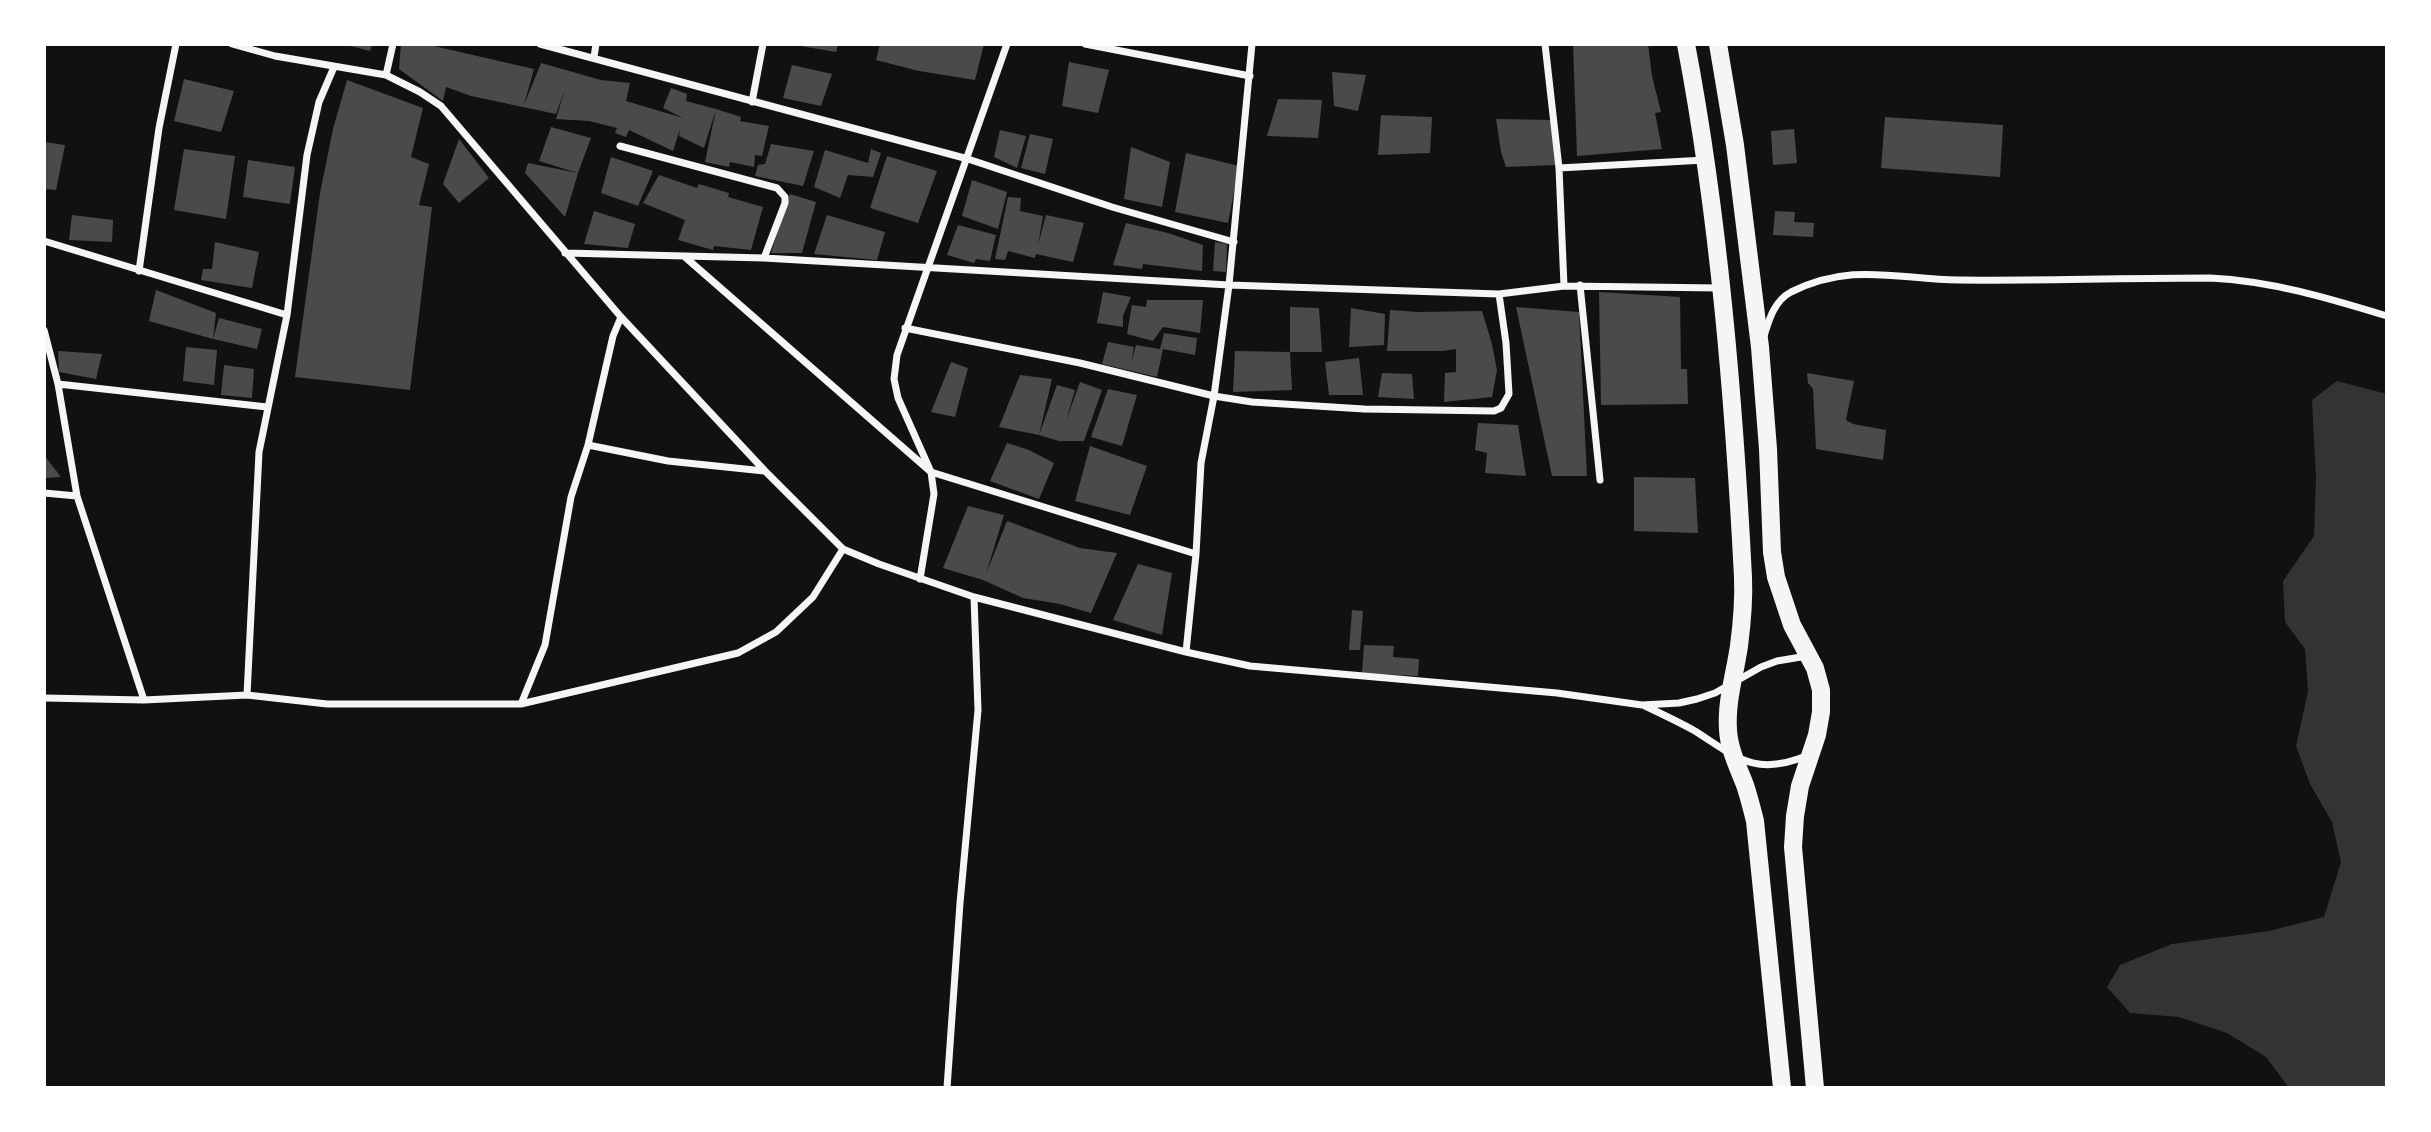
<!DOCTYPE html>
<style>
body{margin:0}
#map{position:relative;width:2431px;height:1132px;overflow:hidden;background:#111;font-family:Merriweather,serif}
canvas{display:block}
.frame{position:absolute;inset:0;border:46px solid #fff;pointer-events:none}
</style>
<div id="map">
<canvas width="2431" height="1132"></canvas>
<div class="frame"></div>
</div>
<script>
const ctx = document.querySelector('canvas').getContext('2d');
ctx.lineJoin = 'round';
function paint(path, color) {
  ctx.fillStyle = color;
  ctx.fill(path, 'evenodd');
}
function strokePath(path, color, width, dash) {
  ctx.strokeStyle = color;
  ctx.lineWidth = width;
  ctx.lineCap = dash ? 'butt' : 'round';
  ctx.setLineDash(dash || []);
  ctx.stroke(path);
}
paint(new Path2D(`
 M2337 381 2387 394V1088H2289L2266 1057 2227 1033 2179 1017 2130 1013 2107 987 2120 965 2172 944 2269 931 2324 917 2341 862 2332 822 2310 784 2296 746 2308 691 2305 649 2285 622 2283 581 2314 536 2316 477 2312 400Z`), '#333');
paint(new Path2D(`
 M343 44H372L370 51Z
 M401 44H425L534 69 524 105 541 63 601 80 630 83 626 101 683 118 663 108 671 88 687 94 686 101 716 109 741 117 740 121 769 126 762 156 755 155 754 167 730 162 729 167 705 162 716 109 704 148 679 136 680 129 673 151 629 130 626 137 615 133 617 128 589 121 556 119 565 89 556 114 471 96 446 87 443 101 399 69Z
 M789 44H838L836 52Z
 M880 44H984L975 80 919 71 876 60Z
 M1573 44H1648L1652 76 1661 112 1655 113 1662 149 1577 156Z
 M1069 62 1109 70 1098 113 1062 106Z
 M792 65 832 74 821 106 783 98Z
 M1332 72 1366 75 1358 111 1334 106Z
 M184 79 234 91 221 132 174 121Z
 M347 80 423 108 411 157 429 164 419 205 432 207 410 390 295 377 320 193 333 129Z
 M1278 99 1322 100 1318 138 1267 136Z
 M1381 115 1432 117 1430 153 1378 155Z
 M1885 117 2003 125 2000 177 1881 168Z
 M1496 119 1552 120 1556 165 1506 167 1501 152Z
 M551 127 591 138 578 173 539 161Z
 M1794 129 1797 163 1773 165 1771 131Z
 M1000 130 1026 136 1017 168 994 157Z
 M1030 134 1053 139 1045 174 1021 168Z
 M459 139 489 178 459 203 443 184Z
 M44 142 65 145 56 190 44 189Z
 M771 144 814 151 803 186 755 176 758 165 765 164Z
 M1131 147 1170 162 1162 207 1124 199Z
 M184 149 235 156 226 219 174 210Z
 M871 149 881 153 873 177 848 175 840 198 814 187 825 150 868 163Z
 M1186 153 1239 166 1228 223 1175 212Z
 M887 156 937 171 918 223 870 208Z
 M611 157 653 171 638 206 601 193Z
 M248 160 295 167 290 204 243 197Z
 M528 163 578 173 565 217 525 173Z
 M659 175 697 188 699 184 729 193 728 197 763 207 751 250 714 246 713 250 678 240 685 220 643 203Z
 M972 180 1007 192 998 229 962 216Z
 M790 194 816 202 802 253H771Z
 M1008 197 1021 198 1020 211 1043 216 1038 245 1046 215 1084 223 1073 262 1036 254 1035 258 1008 251 1005 260 995 259Z
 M594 211 635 224 628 248 584 244Z
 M1775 211 1795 212 1794 222 1814 223 1813 237 1773 235Z
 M72 215 113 220 112 242 69 240Z
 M827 215 885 232 877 260 814 254Z
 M1126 223 1168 233 1203 245 1202 271 1143 264 1142 269 1113 265Z
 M958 225 996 235 990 261 976 259 974 263 947 255Z
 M215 242 259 252 252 288 201 280 203 269H212Z
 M1215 242 1227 244 1226 272 1213 271Z
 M156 290 216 313 213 339 149 321Z
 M1103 292 1131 297 1123 316V327L1097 323Z
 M1599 292 1680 297 1681 369H1687L1688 404 1601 405Z
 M1147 300H1203L1200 333 1163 327 1153 341 1127 334 1132 305 1146 307Z
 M1290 307 1319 308 1322 352H1290Z
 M1516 307 1579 312 1587 476H1552Z
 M1351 308 1385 314 1384 345 1349 347Z
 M1390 310 1418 312 1482 311 1492 344 1497 370 1492 397 1444 402 1445 373 1456 372V349L1442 351H1387Z
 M219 318 262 329 257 349 213 339Z
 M1164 333 1197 338 1195 355 1163 349 1157 377 1102 364 1108 342 1134 347 1131 363 1136 345 1160 349Z
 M186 347 217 350 214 385 183 381Z
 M58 351 102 354 96 379 59 372Z
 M1235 351 1290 352 1292 390 1233 392Z
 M1359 358 1363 395H1329L1325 362Z
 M951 362 968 368 955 417 931 412Z
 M224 365 254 369 252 398 221 395Z
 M1382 373 1412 374 1414 399 1378 397Z
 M1807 373 1854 381 1846 420 1853 424 1886 430 1883 460 1816 449 1813 389 1808 383Z
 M1020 375 1052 379 1039 435 999 427Z
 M1080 382 1102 390 1084 441H1059L1039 435 1057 385 1075 390 1066 421Z
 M1108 389 1137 395 1122 446 1091 437Z
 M1478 423 1518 425 1526 476 1485 473 1487 453 1475 450Z
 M1007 443 1029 450 1054 463 1039 499 990 481Z
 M1090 446 1147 466 1130 515 1075 501Z
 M44 455 61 477 44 478Z
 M1634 477 1695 478 1698 533 1634 531Z
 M968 506 1004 515 986 574 1007 521 1080 548 1117 553 1091 613 1060 604 1023 598 983 580 943 568Z
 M1138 564 1172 573 1162 635 1113 620Z
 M1352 610 1363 611 1360 650H1349Z
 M1364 645 1394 646 1393 657 1419 659 1418 676 1362 673Z`), '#4a4a4a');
strokePath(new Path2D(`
 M232 44 275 56 386 75 420 92 441 106 621 317 765 471 843 549 879 564 974 597 1186 652 1250 666 1557 693 1642 705 1679 703 1697 699 1715 693 1761 667 1777 661 1807 656
 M540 44 968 159 1112 207 1234 242
 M1085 44 1250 76
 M1545 44 1559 168 1564 286
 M594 57 596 44
 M386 75 393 44
 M752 102 763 44
 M620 146 777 188 785 197V203L764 258
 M1559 168 1705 160
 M44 241 287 315
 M565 253 764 258 1229 285 1499 294 1564 286 1720 288
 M685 257 931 472 1196 554
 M139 271 159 128 176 44
 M1580 285 1600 480
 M905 328 1080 363 1214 396 1252 402 1364 409 1494 411 1501 408 1509 394 1506 343 1499 294
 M44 330 58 384 77 496 144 700
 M1764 336C1769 320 1774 301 1791 292 1852 262 1896 279 1959 280 2042 281 2126 278 2210 278 2272 281 2328 298 2387 316
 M58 384 267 407
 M588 445 668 461 764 471
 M44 493 77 496
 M920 579 934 494 931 472 898 398 894 379 897 355 1007 44
 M1186 652 1196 554 1201 463 1214 396 1229 285 1252 44
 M247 695 259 452 287 315 307 155 319 102 334 67
 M44 698 144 700 247 695 327 704H521L545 645 571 497 588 445 613 336 621 317
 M521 704 738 653 776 632 813 597 843 549
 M1645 706C1662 714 1679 722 1695 731 1736 757 1755 777 1806 756
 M947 1088 960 903 978 710 974 597`), '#f5f5f5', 7);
strokePath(new Path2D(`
 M1686 44C1719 217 1734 401 1743 577 1744 600 1742 623 1739 646 1735 674 1726 701 1728 730 1729 749 1738 767 1745 785 1749 797 1752 809 1755 821L1782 1088
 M1718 44 1735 145 1760 347 1768 449 1772 552 1776 577 1792 625 1815 668 1821 690V712L1817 735 1800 786 1795 816 1793 847 1815 1088`), '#f5f5f5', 18);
</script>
